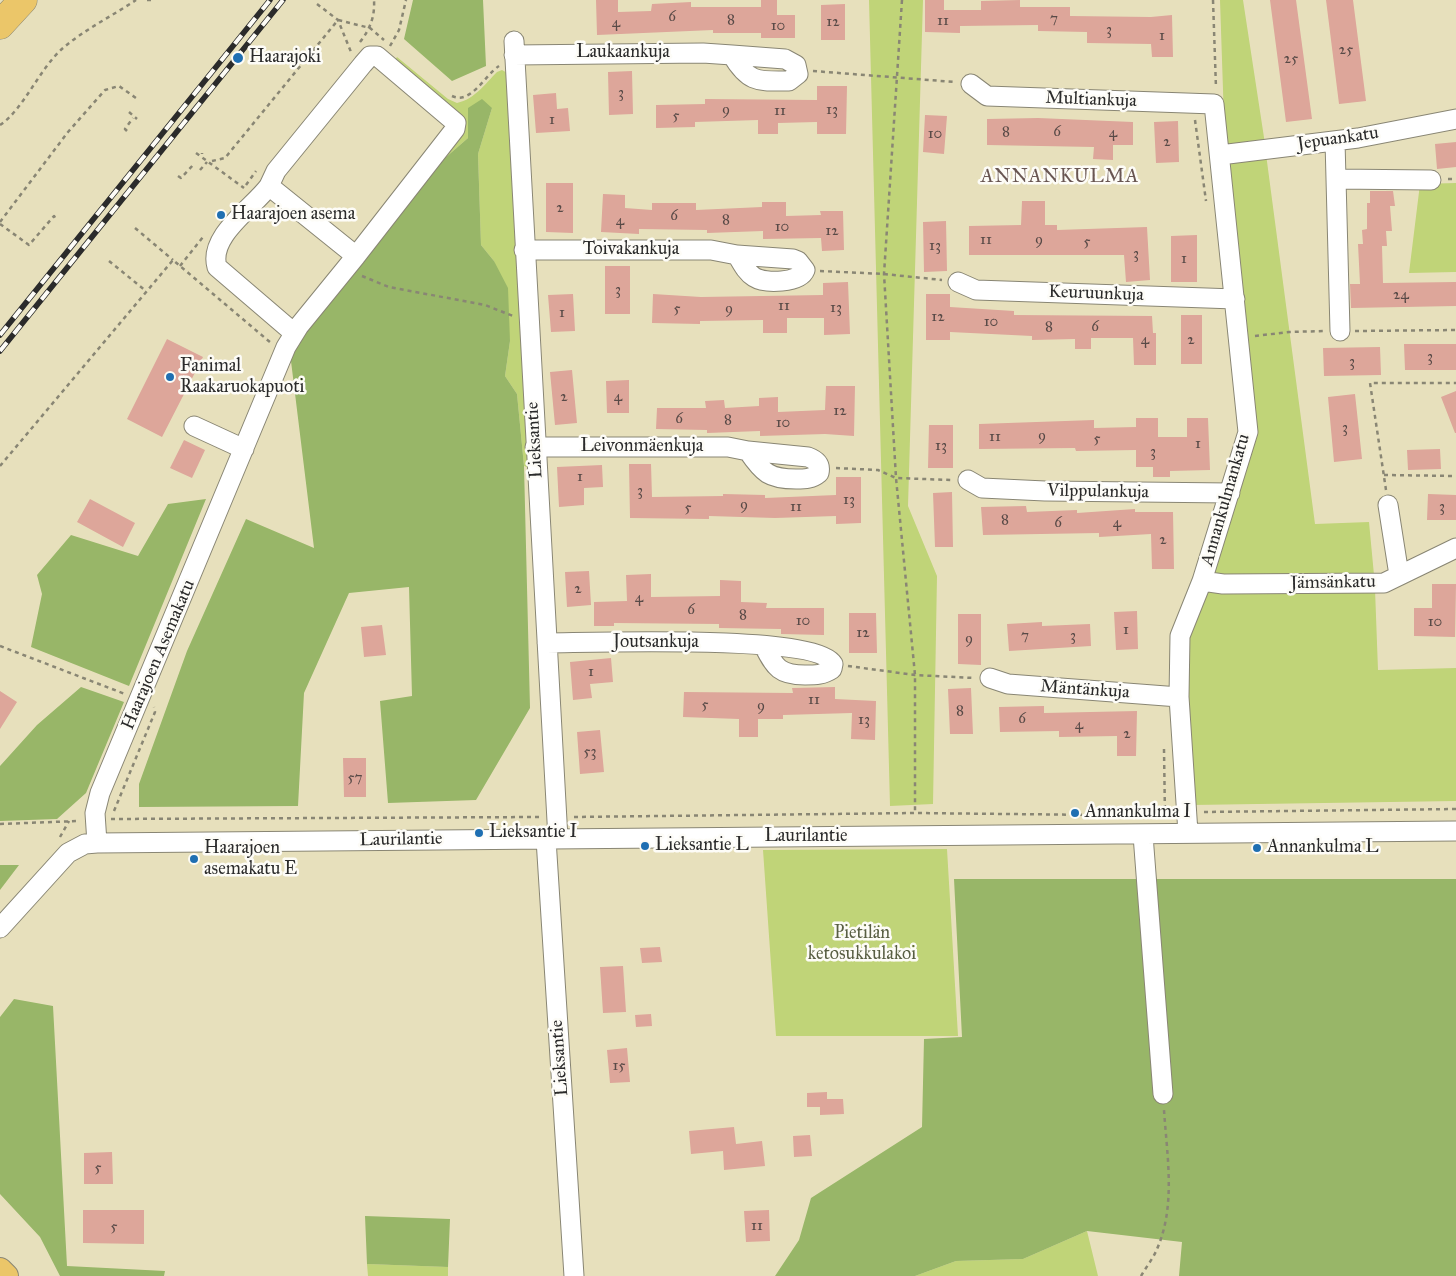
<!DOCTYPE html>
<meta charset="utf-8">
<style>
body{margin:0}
canvas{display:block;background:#e7e0bc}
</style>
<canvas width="1456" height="1276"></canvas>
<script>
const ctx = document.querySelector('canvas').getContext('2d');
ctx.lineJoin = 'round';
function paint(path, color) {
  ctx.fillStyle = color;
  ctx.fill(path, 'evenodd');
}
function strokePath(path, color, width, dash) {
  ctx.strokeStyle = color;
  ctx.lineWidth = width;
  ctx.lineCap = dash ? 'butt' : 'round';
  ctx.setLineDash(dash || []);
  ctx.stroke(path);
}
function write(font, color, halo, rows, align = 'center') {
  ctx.font = font + ' "IM FELL Great Primer",serif';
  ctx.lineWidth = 5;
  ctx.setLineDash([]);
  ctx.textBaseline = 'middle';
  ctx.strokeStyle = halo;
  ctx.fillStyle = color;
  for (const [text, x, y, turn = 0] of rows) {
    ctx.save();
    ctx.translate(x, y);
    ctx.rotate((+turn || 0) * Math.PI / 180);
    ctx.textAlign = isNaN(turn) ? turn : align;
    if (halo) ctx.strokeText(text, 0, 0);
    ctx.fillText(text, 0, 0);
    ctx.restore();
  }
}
paint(new Path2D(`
 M869 0H923L908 506 937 576 933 804 890 806Z
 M1220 0H1243L1265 144 1225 150Z
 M397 57 448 99 457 103C475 99 485 84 497 72L502 70 509 74 529 468 524 466 517 394 505 376 510 341 494 261 481 245 478 154 492 108H468V138L445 158 463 135 465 124 393 63Z
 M1266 154 1315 524 1369 522 1374 575 1213 576 1257 433 1226 160Z
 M1456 183V272L1409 273 1420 184Z
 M1205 587 1375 589 1378 670 1456 668V801L1192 805 1186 636Z
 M947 849 958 1036H776L763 850Z
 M1087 1231 1098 1276H915L956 1261 1023 1259Z
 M367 1264 448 1267V1276H368Z`), '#c0d478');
paint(new Path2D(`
 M413 0H483L486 66 452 81 404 39Z
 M482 99 492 108 478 154 481 245 494 261 508 288 510 341 505 376 517 394 524 466 530 708 476 800 388 803 380 701 412 696 409 587 349 593 304 693 298 806 139 807V784L187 651 246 519 314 548 290 353 445 158 468 138V108Z
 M206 499 129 686 31 647 42 594 37 575 71 535 138 556 168 504Z
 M81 687 124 702 86 793 57 819 0 821V766L37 725Z
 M0 865H19L0 890Z
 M954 879H1456V1276H1179L1182 1242 1087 1231 1023 1259 956 1261 915 1276H775L799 1240 811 1198 922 1127 924 1039 962 1037Z
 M14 999 53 1006 67 1266 165 1271 164 1276H60L40 1237 0 1194V1017Z
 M365 1216 450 1219 448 1267 367 1264Z`), '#98b668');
paint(new Path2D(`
 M596 0H618V12L651 11 652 4 691 2V7H761V0H777V15H795V38H761V33H713V30L597 35Z
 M925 0H944V10H981V1L1020 0V7H1070V16L1151 17 1172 15 1173 57H1152L1151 44 1087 43V32L1038 31V25L960 26V33L925 32Z
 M1270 0H1296L1312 119 1286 122Z
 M1326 0H1353L1366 101 1339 104Z
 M845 4V40H821V5Z
 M632 71 633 114 609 115 608 72Z
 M817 86H847L846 134H817V122L778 123V134H758V120L695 122V127L656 128V105L705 104V99L817 100Z
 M556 93 557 109 568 108 570 131 536 133 533 95Z
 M925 115 947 116 944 154 923 152Z
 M1038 118 1133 122V145H1113V160L1093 159 1094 147 987 145V119Z
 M1178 121 1179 162 1156 163 1154 122Z
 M1456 142V167L1437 169 1435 144Z
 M546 183H573V233L546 232Z
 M1370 191H1393L1395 206H1390L1392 231H1386L1387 246H1382L1383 283 1456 282V306L1351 308 1350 284H1360L1358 244H1363L1362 230 1367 229V203H1370Z
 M603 194 625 195V208L652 210V203H696V210L762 207V202H786V216L821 215 820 211H843L844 250 822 251 821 238 763 239V231L707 233V230L639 229V234L601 232Z
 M1022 201H1045V225H1057V230L1147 227 1150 280 1126 282 1124 255H969V226L1021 225Z
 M946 221 947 271 924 272 923 222Z
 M1197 235V282H1171V236Z
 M605 266H630V314H605Z
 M848 282 850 334 824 335V318H787V333H763V320L700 321V324L652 323 653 294 701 297 823 295V283Z
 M573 294 575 331 551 332 548 295Z
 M926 294H950V307L1014 311V315L1152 316 1153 333H1156V365H1134L1133 338H1091V349H1075V339L1032 340V336L950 332V340H926Z
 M1181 315H1202V364H1181Z
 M167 339 203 357 162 437 127 419Z
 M1404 344H1456V370H1405Z
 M1380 347 1381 375 1324 376 1323 348Z
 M572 370 577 423 555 425 550 372Z
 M629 380V413H607L606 381Z
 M826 386H855L854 436 825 434 760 436V431L707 433V430L656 429 657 408H706L705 401 724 400 725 408 759 406V398L778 397V412L825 410Z
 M1456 391V433H1455L1441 397Z
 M1355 394 1362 459 1334 462 1328 397Z
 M1136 418H1158V437H1187V418H1208L1210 470 1170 471V477H1153V467H1136V450L1076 451 1075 448 979 449V424L1094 420V428L1136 427Z
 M929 425H953V468H928Z
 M184 440 205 450 192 478 170 468Z
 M1440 449 1441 469 1408 470 1407 450Z
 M629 464H651L652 497 723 496V494L765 495V498L836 495V477H861V523L836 524V516L775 518 709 516V519L630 518Z
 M602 465 603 487 584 488V505L559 507 557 467Z
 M952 492 953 547H935L933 493Z
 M1428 494 1456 495V520H1427Z
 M90 499 135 523 123 547 77 522Z
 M1026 506 1027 512 1077 510V513L1135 509V512H1173L1174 569H1152L1151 534 1099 537V533L983 535 981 507Z
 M589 571 591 605 567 607 565 572Z
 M651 574V597L720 596V580L741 581V602L767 603 766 608H824V635L781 634V629L719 628V624L614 623V626H594V602L627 601 626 575Z
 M1432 584H1456L1455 637 1414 636V608H1432Z
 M1137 611 1138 649 1116 650 1114 612Z
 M849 613H876L877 653H849Z
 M958 614H981V665L958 664Z
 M1042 622V626L1090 624 1091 646 1009 651 1007 624Z
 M382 625 386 655 364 657 361 627Z
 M611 658 613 682 590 684 592 698 573 700 570 662Z
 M835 687V699L876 701 875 740 851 739 852 713 783 715V719H758V737H739V719L683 717 684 692 793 693 792 688Z
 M971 688 973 734H950L948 689Z
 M0 691 17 702 0 729Z
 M1044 706V713L1137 711 1136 756H1117V736L1059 737V731L1000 732 999 707Z
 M600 730 604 772 580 774 577 732Z
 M343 758H366V797H344Z
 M660 947 662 962 642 963 640 948Z
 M623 966 626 1012 603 1013 600 967Z
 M651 1014 652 1026 636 1027 635 1015Z
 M627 1048 630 1082 610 1083 607 1050Z
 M827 1092V1099H843L844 1114 820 1115V1107H807V1093Z
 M734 1127 736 1144 762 1141 765 1166 724 1170 723 1151 691 1154 689 1131Z
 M810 1135 812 1156 794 1157 793 1136Z
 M112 1152 113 1184H84V1153Z
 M83 1210H144V1244L83 1243Z
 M769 1210 770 1241 746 1242 744 1211Z`), '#dda69a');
const minor = new Path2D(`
 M514 41 558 839
 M514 55 703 53 732 55C749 84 759 81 789 81L798 74 796 65 785 59 732 55
 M971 84 987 96 1214 104 1248 432 1202 581 1180 636 1179 697 1188 833
 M1335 141 1340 331
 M1220 155 1358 138 1456 119
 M1336 179 1431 180
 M269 186 276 171 363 64 370 56H377L456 123 455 129 356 256
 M524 250H711L737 255C742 263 746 272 754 277 765 284 800 283 805 270L798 261 793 259 737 255
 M958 282 976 290 1235 299
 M194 426 244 449
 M535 447H728L748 451C763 473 769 479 796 479 805 479 812 479 819 473 821 464 816 460 808 457L748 451
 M968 480 982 488 1045 491 1230 493
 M1388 505 1399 575
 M1202 581 1223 584 1384 583 1456 548
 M547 643C588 643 817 634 833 664L832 669C823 675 816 675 805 675 780 675 775 668 764 646
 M990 678 1008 684 1179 697
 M1143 835 1163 1094
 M546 839 574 1276
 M97 843 95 813 100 793 286 347 299 326 356 256 269 186C253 208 208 236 217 267L294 333
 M0 928 68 853 85 844 97 843 1456 831`);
const major = new Path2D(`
 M0 1270 6 1276`);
const highway = new Path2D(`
 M0 25 23 0`);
strokePath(minor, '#898674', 21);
strokePath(major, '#898674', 26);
strokePath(highway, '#898674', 29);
strokePath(new Path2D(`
 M147 0H155
 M902 0 884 274 896 478 915 675V813
 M1213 0 1216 88
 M317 4 338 20 351 52
 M360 42C370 29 375 17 374 0
 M390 46 399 30 406 0
 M813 71 955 82
 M452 96C471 105 485 75 499 66
 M129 112 137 119
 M1195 120 1206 201
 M0 125C24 109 39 69 63 48 84 30 112 16 136 0
 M127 131 125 129 133 118
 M196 153 244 188
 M202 154V153
 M212 161 225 158 338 20 370 28 384 40
 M200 170 207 162
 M178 176 181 178 194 164
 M1448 179H1456
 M246 185 256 171
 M0 222 68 132 105 90 119 86 136 98
 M0 224 29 245 54 216 56 219
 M135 228 173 260
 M109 261 146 291
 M180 266 203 237
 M820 271 884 274 942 280
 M362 276 389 287 485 305 513 316
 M1355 331 1456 330
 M1255 336 1289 332 1325 331
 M0 466 173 260 271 343
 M836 468 878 470 896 478 951 480
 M1384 475 1456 476
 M1386 490 1370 383H1456
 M0 646 125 694
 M848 666 915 675 974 678
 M1164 749 1165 818
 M114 811 155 712 154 707
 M1204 812 1456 809
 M574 817 915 813 1100 815 1171 812
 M111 819 541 817
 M0 824 78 821
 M60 837 69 821
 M1141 1276C1146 1267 1153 1259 1157 1249 1176 1206 1167 1156 1164 1110`), '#898674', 2.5, [4, 4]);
strokePath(minor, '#fff', 19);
strokePath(major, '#ebc669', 24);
strokePath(highway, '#ebc669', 28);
const rail = new Path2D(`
 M0 335 270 0
 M0 351 283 0`);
strokePath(rail, '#2b2b2b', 5.5);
strokePath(rail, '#fdfcf7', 4, [11]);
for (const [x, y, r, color] of [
 [238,58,6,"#1f6fb2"],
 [221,215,5,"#1f6fb2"],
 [170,377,5,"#1f6fb2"],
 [1075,813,5,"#1f6fb2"],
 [479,833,5,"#1f6fb2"],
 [645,846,5,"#1f6fb2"],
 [1257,848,5,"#1f6fb2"],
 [194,859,5,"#1f6fb2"]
]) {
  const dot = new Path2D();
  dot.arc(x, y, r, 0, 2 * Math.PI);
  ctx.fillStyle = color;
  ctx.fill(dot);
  strokePath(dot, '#fdfcf7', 2);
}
write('15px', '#584a47', null, [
 ["6",672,17],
 ["7",1054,19],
 ["8",731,20],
 ["11",943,21],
 ["12",833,22],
 ["4",616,23],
 ["10",778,26],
 ["3",1109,30],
 ["1",1162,36],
 ["25",1346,50],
 ["25",1291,59],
 ["3",621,93],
 ["9",726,110],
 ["13",832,110],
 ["11",780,111],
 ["5",676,116],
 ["1",552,120],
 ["8",1006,132],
 ["6",1057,132],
 ["4",1113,133],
 ["10",935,134],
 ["2",1167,142],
 ["2",560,208],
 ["6",674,216],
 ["8",726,220],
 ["4",620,221],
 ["10",782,227],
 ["12",832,231],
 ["11",986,240],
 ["9",1039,240],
 ["5",1087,242],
 ["13",935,246],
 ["3",1136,254],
 ["1",1184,259],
 ["3",618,290],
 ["24",1401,295],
 ["11",784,306],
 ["13",836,308],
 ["5",677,309],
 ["9",729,309],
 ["1",562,313],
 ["12",938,317],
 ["10",991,322],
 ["8",1049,327],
 ["6",1095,327],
 ["4",1145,340],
 ["2",1191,340],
 ["3",1430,357],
 ["3",1352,362],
 ["2",564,397],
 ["4",618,397],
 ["12",840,411],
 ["6",679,419],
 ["8",728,420],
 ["10",783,423],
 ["3",1345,428],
 ["9",1042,436],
 ["11",995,437],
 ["5",1097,439],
 ["1",1198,444],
 ["13",941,446],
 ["3",1153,452],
 ["1",580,477],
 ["3",640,491],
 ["13",849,500],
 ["9",744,505],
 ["11",796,507],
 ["3",1442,507],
 ["5",688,508],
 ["8",1005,520],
 ["6",1058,523],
 ["4",1117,523],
 ["2",1163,540],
 ["2",578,589],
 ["4",639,598],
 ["6",691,610],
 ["8",743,615],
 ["10",803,621],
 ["10",1435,622],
 ["1",1126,630],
 ["12",863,633],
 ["7",1025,636],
 ["3",1073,636],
 ["9",969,639],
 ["1",591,672],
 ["11",814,700],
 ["5",705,705],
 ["9",761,706],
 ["8",960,711],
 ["6",1022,719],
 ["13",864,720],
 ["4",1079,725],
 ["2",1127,734],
 ["53",590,752],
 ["57",355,778],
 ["15",619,1066],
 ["5",98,1168],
 ["11",757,1226],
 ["5",114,1227]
]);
write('18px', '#2b2b2b', '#fdfcf7', [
 ["Laukaankuja",623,53],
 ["Multiankuja",1091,100,2],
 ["Jepuankatu",1338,139,-8],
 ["Toivakankuja",631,250],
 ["Keuruunkuja",1096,294,2],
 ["Lieksantie",535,440,-93],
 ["Leivonmäenkuja",642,447],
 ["Vilppulankuja",1098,492,1],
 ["Annankulmankatu",1226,500,-74],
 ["Jämsänkatu",1333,583,-1],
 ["Joutsankuja",656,643],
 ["Haarajoen Asemakatu",159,655,-67],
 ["Mäntänkuja",1085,690,4],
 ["Laurilantie",806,837],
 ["Laurilantie",401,840,-1],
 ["Lieksantie",560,1058,-94]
]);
write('18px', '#2b2b2b', '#fdfcf7', [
 ["Haarajoki",249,58],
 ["Haarajoen asema",231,215],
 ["Fanimal",180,367],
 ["Raakaruokapuoti",180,388],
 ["Annankulma I",1085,813],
 ["Lieksantie I",489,833],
 ["Lieksantie L",655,846],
 ["Annankulma L",1267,848],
 ["Haarajoen",204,849],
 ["asemakatu E",204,870]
], 'left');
write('18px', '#585e42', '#fdfcf7', [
 ["Pietilän",862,934],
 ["ketosukkulakoi",862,955]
]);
ctx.letterSpacing = '1px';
write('19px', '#695652', '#fdfcf7', [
 ["ANNANKULMA",1060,177]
]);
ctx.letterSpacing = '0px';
</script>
